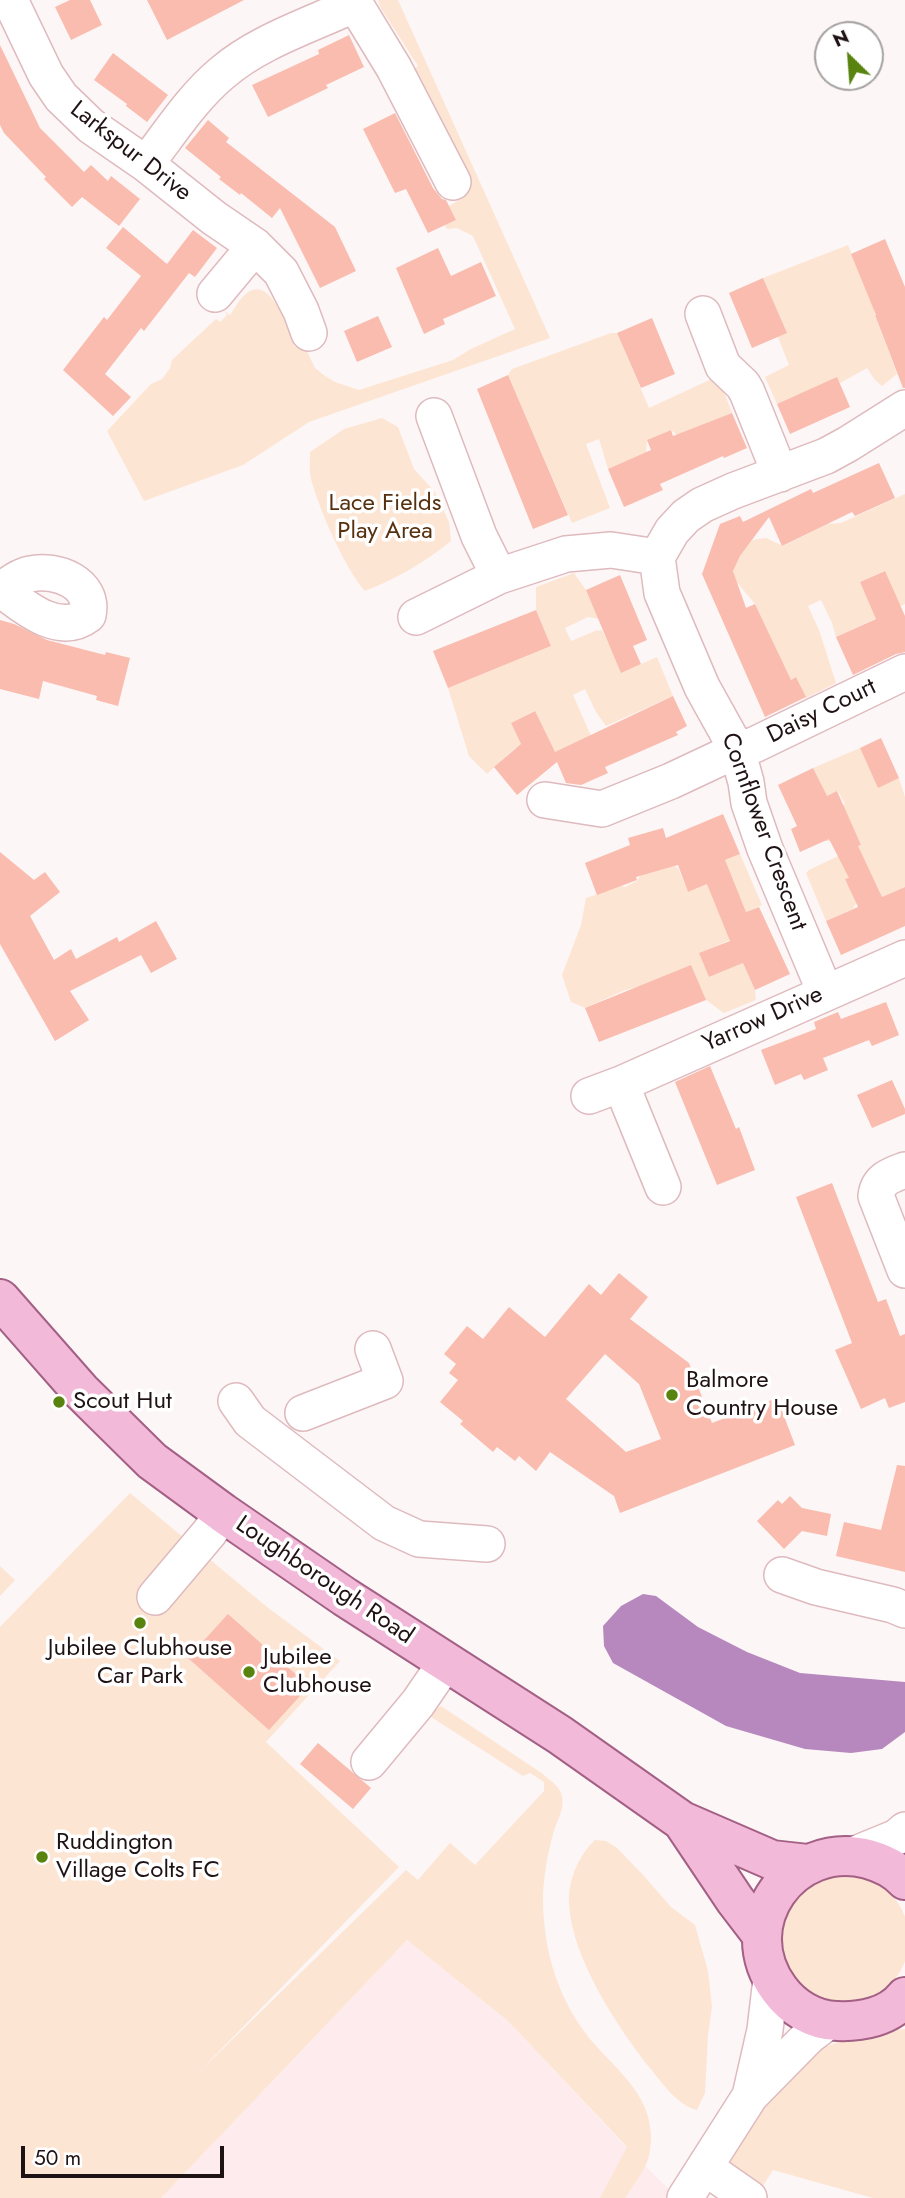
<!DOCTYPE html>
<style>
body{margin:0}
#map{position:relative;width:905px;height:2198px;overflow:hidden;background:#fdf6f6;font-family:Jost,sans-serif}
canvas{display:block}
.north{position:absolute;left:814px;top:21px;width:70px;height:70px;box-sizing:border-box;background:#fff;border:2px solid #a5a0a1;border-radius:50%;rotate:335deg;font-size:19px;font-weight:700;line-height:28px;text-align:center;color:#1f1214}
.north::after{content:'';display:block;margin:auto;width:24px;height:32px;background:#58830e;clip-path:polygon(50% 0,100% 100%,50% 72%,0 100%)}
.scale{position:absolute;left:21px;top:2146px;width:203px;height:32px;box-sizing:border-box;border:4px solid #1f1214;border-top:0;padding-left:9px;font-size:21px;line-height:24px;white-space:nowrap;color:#1f1214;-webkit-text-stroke:5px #fff;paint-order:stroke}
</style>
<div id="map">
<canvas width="905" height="2198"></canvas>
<div class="north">N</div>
<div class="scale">50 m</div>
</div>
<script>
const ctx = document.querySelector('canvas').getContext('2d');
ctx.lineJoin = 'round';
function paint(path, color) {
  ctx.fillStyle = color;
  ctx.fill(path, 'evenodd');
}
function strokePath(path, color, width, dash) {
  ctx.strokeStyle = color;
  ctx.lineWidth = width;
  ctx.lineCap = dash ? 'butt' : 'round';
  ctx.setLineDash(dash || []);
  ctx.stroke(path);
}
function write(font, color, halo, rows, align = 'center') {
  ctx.font = font + ' Jost,sans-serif';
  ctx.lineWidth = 7;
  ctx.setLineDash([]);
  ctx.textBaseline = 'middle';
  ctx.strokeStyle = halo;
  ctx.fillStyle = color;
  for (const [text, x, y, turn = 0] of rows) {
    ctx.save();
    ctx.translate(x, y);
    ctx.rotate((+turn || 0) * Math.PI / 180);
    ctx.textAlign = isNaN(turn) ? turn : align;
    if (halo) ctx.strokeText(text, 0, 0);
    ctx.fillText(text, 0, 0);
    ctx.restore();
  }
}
paint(new Path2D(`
 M407 1940 508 2021 627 2148 678 2198H161Z`), '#feebed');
paint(new Path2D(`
 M378 0H398L550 338 309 422 243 465 144 501 107 431 151 384 162 379 170 368 172 360 216 319 220 322 227 315 224 311 230 315C235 308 240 298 247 293 272 274 288 331 295 347L304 345 315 368 325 376 335 382 359 390 453 360 471 349 515 329 473 236 457 228 447 229 445 225 456 220 449 206 461 199 411 72 418 66 380 7Z
 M848 245 874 309 875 315 897 374 882 386 875 380 867 368 840 383 837 378 777 404 765 377 789 365 778 337 786 333 763 278Z
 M611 333H617L649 408 718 376 732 413 677 435 671 430 647 440 646 453 608 469 599 439 586 444 610 508 572 523 508 375 512 369Z
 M382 418 398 427 414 469 435 492 449 522 451 541C425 562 396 579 365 591 345 569 319 509 311 479 309 471 310 461 310 452L344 429Z
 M905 494V604L899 607 884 571 860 582 877 618 836 637 832 623 821 600 808 606 819 630 836 683 806 698 796 677 779 685 772 670 778 653 755 604 736 581 733 571 740 556 752 540 766 538 783 546 827 524 841 523Z
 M574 573 586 590 599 619 588 617 565 628 571 641 595 631 602 630 623 672 657 657 673 696 606 726 596 712 585 689 573 695 591 736 553 753 534 711 511 723 522 746 513 750 487 774 469 756 448 688 551 646 536 610V587Z
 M860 748 878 787 899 778 905 797V887L880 898V892L868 869 846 880 856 903 853 909 826 921 806 873 809 870 861 845 854 830 831 841H824L823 814 845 804 838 791 816 801 824 791 813 768Z
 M740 854 762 905 746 912 740 897 717 907 730 940 700 953 709 977 743 963 755 990 756 1000 724 1013 706 1000 642 986 625 990 585 1008 571 1002 562 975 581 925 586 898 621 886 625 887 637 881 640 876 674 866 678 868 688 892 712 882 721 862Z
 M130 1493 267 1607 340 1661 266 1742 399 1867 198 2073 406 1870 418 1880 450 1843 475 1865 544 1791V1782L530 1773 523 1776 428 1715 441 1706 543 1774C549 1780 558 1785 561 1793 566 1809 557 1819 553 1834 547 1856 543 1879 543 1902 544 1947 555 1989 581 2027 607 2065 653 2089 651 2141 650 2148 650 2156 647 2162 642 2174 632 2187 625 2198H600L627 2147 508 2021 407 1940 161 2198H0V1627Z
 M0 1566 15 1580 0 1596Z
 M595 1840 606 1841 617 1848 644 1876 671 1907 695 1925 708 1971 712 2007 708 2035 705 2093 697 2110C677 2105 663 2084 650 2068 617 2026 568 1953 569 1897 570 1876 580 1854 595 1840Z
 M781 1939a64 64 0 1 1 128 0a64 64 0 1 1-128 0Z
 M905 2029V2198H873L773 2170 759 2192 723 2166C740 2138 768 2084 794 2065 825 2042 867 2032 905 2029Z`), '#fde5d3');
paint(new Path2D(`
 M643 1594 656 1596 698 1627 747 1652 800 1673 905 1682V1732L882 1749 851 1753 805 1749 726 1726 613 1663 604 1646 603 1626 621 1606Z`), '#b688bd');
paint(new Path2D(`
 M70 0H90L102 25 71 40 55 7Z
 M147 0H244L167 40Z
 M349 35 364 67 326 85 328 88 268 117 252 85 319 54 318 50Z
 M0 45 40 128 84 172 91 165 108 181 111 176 140 199 119 226 82 197 72 207 44 179 46 177 4 133 0 125Z
 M113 53 168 95 147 122 126 106 127 104 94 80Z
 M395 113 433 188 442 199 446 200 456 220 428 233 406 189 395 193 363 129Z
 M208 120 229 138 226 142 335 227 356 271 320 288 280 208 272 218 241 193 240 195 219 179 221 177 185 148Z
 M123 227 167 264 193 230 217 248 195 277 189 273 144 331 141 328 105 374 131 397 113 416 63 370 104 317 107 320 141 276 106 248Z
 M885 239 905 287V388H903L875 315H876L851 254Z
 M438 248 451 276 481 262 496 296 443 319 445 324 424 334 396 268Z
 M763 278 787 333 752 348 729 293Z
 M378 316 392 347 357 362 344 331Z
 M652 318 675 374 641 388 617 333Z
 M508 375 568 515 533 529 477 389Z
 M837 377 850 407 790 434 777 404Z
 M732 413 747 448 724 458 723 456 660 484 663 490 624 507 608 469 651 450 647 440 671 430 673 436Z
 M879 463 895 498 855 516 852 512 782 546 769 517 740 556 733 571 746 608 755 604 791 680 796 677 806 697 765 717 702 574 720 524 740 516 743 522 811 489 813 493Z
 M885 571 905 616V652L896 654 853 675 836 637 876 619 860 582Z
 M620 575 647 640 633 646 641 664 621 673 586 590Z
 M536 610 551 646 448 688 433 651Z
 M0 620 14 624 47 640 105 655 106 652 130 658 118 706 96 700 97 696 43 681 39 699 0 689Z
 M673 696 687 726 676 732 678 735 605 767 608 773 581 785 566 783 557 762 517 795 494 767 521 744 511 723 535 711 555 752Z
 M881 738 899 778 878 788 860 748Z
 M813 768 827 796 837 791 861 845 858 846 882 897 905 887V926L841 955 826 921 858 907 845 879 849 878 829 839 800 852 791 829 797 826 778 785Z
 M723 814 740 854 725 860 746 912 759 907 790 974 755 990 743 963 709 977 699 953 730 941 707 884 688 892 678 865 636 877 637 880 597 895 585 863 630 845 628 838 663 828 666 838Z
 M0 852 34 880 45 872 60 892 30 916 54 960 71 949 76 959 117 937 119 942 156 921 177 959 151 973 141 955 70 991 89 1020 55 1041 0 944Z
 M691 965 706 1000 599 1042 585 1008Z
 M886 1002 899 1035 872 1046 869 1040 823 1058 828 1070 804 1080 801 1074 775 1085 761 1050 816 1029 814 1022 838 1012 841 1019Z
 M710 1066 736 1129 739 1127 755 1170 717 1185 675 1082Z
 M892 1080 905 1109V1114L872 1128 857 1095Z
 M832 1183 878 1302 886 1299 900 1336 905 1334V1402L889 1408 885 1398 861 1409 835 1350 852 1343 796 1197Z
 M619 1273 648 1297 630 1319 689 1363 712 1423 777 1398 795 1445 620 1513 614 1496 550 1452 536 1471 519 1456 515 1461 497 1447 493 1452 460 1424 463 1421 440 1402 458 1380 449 1373 456 1364 444 1354 467 1326 483 1339 509 1307 545 1337 589 1284 601 1295ZM605 1354 639 1384 661 1439 626 1452 566 1399Z
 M897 1465 905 1466V1572L836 1556 844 1522 881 1530Z
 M790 1496 802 1508 831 1514 827 1536 802 1531 784 1549 757 1521 778 1500 782 1504Z
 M228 1614 309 1686 269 1730 188 1658Z
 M318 1743 371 1788 353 1809 300 1764Z`), '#f9bcae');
const minor = new Path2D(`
 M10 0 46 75 61 97 91 126 146 164 214 218 255 246 281 272 301 311 309 333
 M354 0 355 4 394 68 453 182
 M146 164C170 133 192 98 222 73 259 41 311 25 355 4
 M215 294 255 246
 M703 314 723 366 743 385 747 392 780 474
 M434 416 479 536 499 576
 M0 590C10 585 18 576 30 574 56 568 95 583 88 615 59 637 24 607 2 590
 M416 617 499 576 566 554 611 550 657 557
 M545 800 602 809 671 781 737 750 754 745 905 672
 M825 992 765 849 749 803 746 782 737 750 702 687 662 593 657 557 672 531 686 516 702 505 733 491 826 456 848 444 905 408
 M621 1084 663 1187
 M589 1096 621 1084 905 958
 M905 1170C891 1175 878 1179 876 1196L905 1270
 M236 1401 250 1421 384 1523 419 1539 487 1544
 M303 1413 385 1381 373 1349
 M782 1575 816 1587 893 1605 905 1610
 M155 1597 209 1533 223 1513
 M369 1762 418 1703 446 1662
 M853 1855 897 1837 905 1830
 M750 2096 765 2030 771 1979
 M706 2168 749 2198
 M685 2198 750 2096 809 2036 829 2021`);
const major = new Path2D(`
 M0 1299 81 1391 152 1461 223 1513 345 1597 560 1735 682 1821 772 1860 808 1864
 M682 1821 735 1900 761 1934
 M905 1880C896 1870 882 1863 868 1859 792 1839 731 1924 779 1989 792 2007 814 2021 837 2021 861 2022 889 2017 905 1997`);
strokePath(minor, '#debabe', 38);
strokePath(major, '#a36084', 42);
strokePath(minor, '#fff', 35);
strokePath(major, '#f2b9d9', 38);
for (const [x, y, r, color] of [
 [672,1395,7,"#58830e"],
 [59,1402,7,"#58830e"],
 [140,1623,7,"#58830e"],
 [249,1672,7,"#58830e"],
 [42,1857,7,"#58830e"]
]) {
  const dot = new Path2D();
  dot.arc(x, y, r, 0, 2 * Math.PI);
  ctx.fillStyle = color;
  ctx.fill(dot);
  strokePath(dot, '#fff', 2.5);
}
write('24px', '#1f1214', '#fff', [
 ["Larkspur Drive",130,152,38],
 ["Daisy Court",822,712,-26],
 ["Cornflower Crescent",763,832,70],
 ["Yarrow Drive",763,1020,-24],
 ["Loughborough Road",324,1581,34]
]);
write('24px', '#57300e', '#fff', [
 ["Lace Fields",385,504],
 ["Play Area",385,532]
]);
write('24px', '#1f1214', '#fff', [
 ["Balmore",686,1381],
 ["Country House",686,1409],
 ["Scout Hut",73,1402],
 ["Jubilee Clubhouse",140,1649,"center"],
 ["Car Park",140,1677,"center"],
 ["Jubilee",263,1658],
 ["Clubhouse",263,1686],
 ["Ruddington",56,1843],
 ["Village Colts FC",56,1871]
], 'left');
</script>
